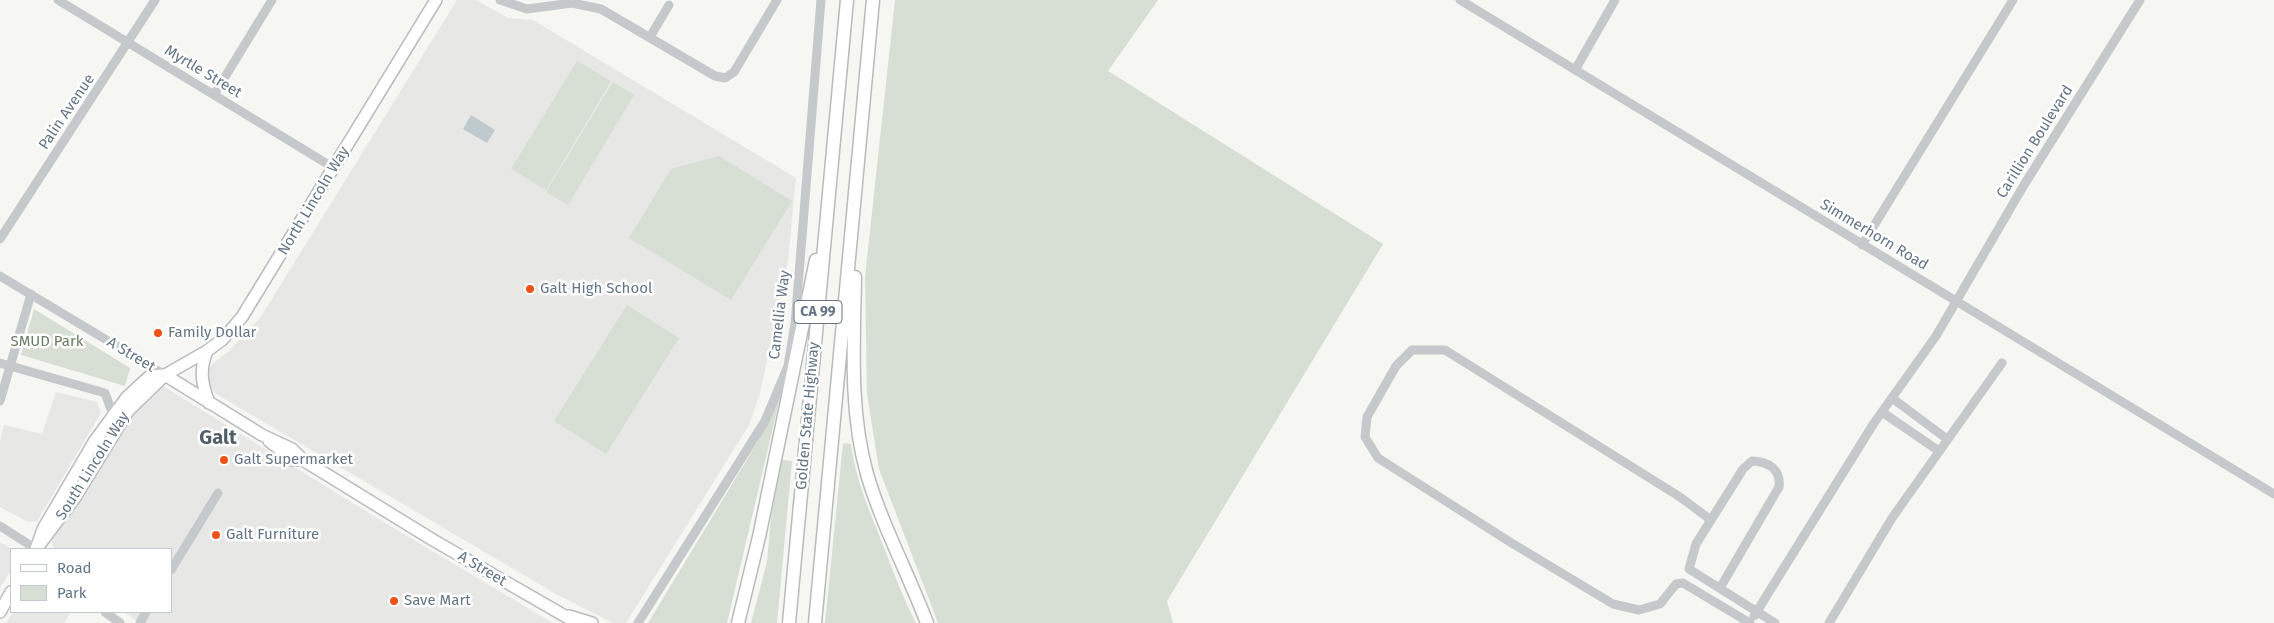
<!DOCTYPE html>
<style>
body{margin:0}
#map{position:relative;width:2274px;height:623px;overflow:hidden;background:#f6f6f2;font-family:"Fira Sans",sans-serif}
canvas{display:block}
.legend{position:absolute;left:10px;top:548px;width:162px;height:65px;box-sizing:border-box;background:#fff;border:1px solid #c1c8cf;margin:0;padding:6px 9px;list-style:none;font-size:15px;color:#637586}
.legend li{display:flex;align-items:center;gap:10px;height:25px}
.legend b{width:25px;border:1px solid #c1c8cf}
</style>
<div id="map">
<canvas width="2274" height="623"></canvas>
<ul class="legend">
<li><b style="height:6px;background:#fff"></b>Road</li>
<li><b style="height:14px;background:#d7ded3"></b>Park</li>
</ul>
</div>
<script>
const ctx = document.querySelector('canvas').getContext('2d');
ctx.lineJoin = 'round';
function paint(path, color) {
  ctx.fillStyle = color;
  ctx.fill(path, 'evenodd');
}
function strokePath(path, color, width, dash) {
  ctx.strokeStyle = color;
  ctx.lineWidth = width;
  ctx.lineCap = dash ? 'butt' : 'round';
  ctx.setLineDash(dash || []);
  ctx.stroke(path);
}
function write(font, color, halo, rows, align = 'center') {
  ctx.font = font + ' "Fira Sans",sans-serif';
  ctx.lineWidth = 5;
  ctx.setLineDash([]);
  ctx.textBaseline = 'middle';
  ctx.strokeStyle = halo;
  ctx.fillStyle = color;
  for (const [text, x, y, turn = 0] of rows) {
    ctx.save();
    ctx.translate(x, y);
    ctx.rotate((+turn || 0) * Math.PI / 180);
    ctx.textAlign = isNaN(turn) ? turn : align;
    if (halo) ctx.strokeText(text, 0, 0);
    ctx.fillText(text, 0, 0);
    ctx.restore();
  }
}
paint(new Path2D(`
 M457 0H476L508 18 533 20 796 178 788 261 760 393 749 425 626 623H613L556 594 216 394 209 385 208 371 212 364 228 352 260 318Z
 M163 386 382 521 553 623H140L124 612H171V549H54L51 539 137 406 156 389Z
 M56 392 97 402 101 413 37 521 28 522 0 507V441L4 425 42 434Z
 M0 542 12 549 11 570 0 588Z
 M13 612H71L64 623H6Z`), '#e7e8e6');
paint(new Path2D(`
 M895 0H1158L1108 71 1383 244 1167 601 1173 623H938L879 469 867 394 865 277Z
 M577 61 611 81 546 190 511 169Z
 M613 82 634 95 568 205 546 192Z
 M719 156 792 201 731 300 629 238 671 169Z
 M627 305 679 338 606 454 554 421Z
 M34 309 130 368 125 386 21 355Z
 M782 389 727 623H648L757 443Z
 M843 443 851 444C855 478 869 509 881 540 892 568 902 596 916 623H825Z
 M782 460 792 461 777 623H751L767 562 771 517Z`), '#d7ded3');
paint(new Path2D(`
 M471 115 495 130 487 143 463 129Z`), '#bfcacf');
const major = new Path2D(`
 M207 351C199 371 202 384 209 403
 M165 375 262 435 292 449 303 460 433 540 577 623
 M269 441 293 460H303
 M40 544 74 499 128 411 165 375
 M36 549 43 529 94 442 127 397 150 376 165 375 207 351 223 339 242 317 436 0
 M0 612 11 592
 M569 616 592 623`);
const highway = new Path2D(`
 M855 277C854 342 849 410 867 474 882 525 908 573 927 623
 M738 623 759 537 816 260
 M789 623 847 0
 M815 623 873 0`);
strokePath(major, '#b8bcc0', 14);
strokePath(highway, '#b7bbbe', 15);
strokePath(new Path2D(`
 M58 0 334 168
 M500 0 527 9 572 3 601 9 715 76 725 78 734 72 777 0
 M1460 0 2274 494
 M650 37 669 5
 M1575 70 1615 0
 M214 95 272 0
 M0 239 155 0
 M1862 245 2013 0
 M0 276 165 375
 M0 363 105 393 113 415
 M1892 398 1947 439
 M0 401 31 294
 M1882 412 1939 451
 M1711 520 1743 469 1752 461C1769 462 1781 469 1779 487L1720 588
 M0 526 36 549
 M171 570 218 493
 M105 612 120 623
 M1754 616 1874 423 1936 336 2024 185 2140 0
 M140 623 146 612
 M638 623 765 421 788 366 795 324 821 0
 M1750 623 1683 583 1676 584 1660 604 1639 610 1613 604 1510 542 1378 458 1365 437 1367 417 1396 366 1412 350H1445L1680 497 1711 520 1696 544 1689 569 1775 623
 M1829 623 1892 518 2002 363`), '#c5c9cc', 9);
strokePath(major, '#fff', 11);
strokePath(highway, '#fff', 12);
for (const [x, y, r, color] of [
 [530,289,5,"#ef5119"],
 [158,333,5,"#ef5119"],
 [224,460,5,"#ef5119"],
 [216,535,5,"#ef5119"],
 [394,601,5,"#ef5119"]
]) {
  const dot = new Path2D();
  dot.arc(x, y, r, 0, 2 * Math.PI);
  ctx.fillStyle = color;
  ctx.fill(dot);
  strokePath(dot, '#fff', 2);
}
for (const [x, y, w] of [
 [818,312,48]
]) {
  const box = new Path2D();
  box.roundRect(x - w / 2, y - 11.5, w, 23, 4);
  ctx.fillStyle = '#fff';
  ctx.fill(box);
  strokePath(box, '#637586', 1);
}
write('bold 14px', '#637586', null, [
 ["CA 99",818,312]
]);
write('15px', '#637586', '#fff', [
 ["Myrtle Street",203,72,31],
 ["Palin Avenue",67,112,-56],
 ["Carillion Boulevard",2035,142,-58],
 ["North Lincoln Way",314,201,-59],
 ["Simmerhorn Road",1874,235,31],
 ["Camellia Way",780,315,-83],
 ["A Street",131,355,31],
 ["Golden State Highway",808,416,-85],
 ["South Lincoln Way",93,466,-58],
 ["A Street",482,569,31]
]);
write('15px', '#637586', '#fff', [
 ["Galt High School",540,289],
 ["Family Dollar",168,333],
 ["Galt Supermarket",234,460],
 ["Galt Furniture",226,535],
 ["Save Mart",404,601]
], 'left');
write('15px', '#677c62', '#fff', [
 ["SMUD Park",47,342]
]);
write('bold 20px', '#515f6a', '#fff', [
 ["Galt",218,438]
]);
</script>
